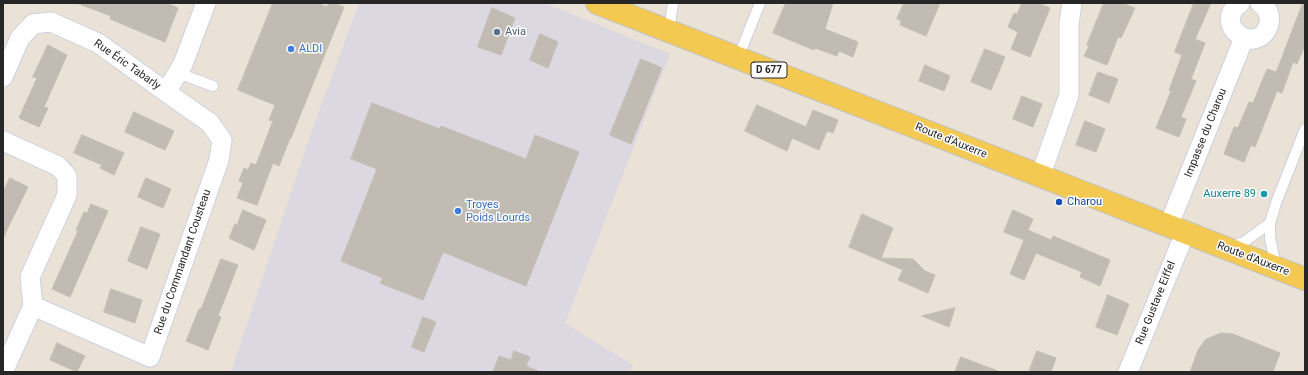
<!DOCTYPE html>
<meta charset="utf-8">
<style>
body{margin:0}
#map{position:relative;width:1308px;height:375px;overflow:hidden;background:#eae1d7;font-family:Roboto,sans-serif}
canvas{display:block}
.frame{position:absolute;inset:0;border:4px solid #262626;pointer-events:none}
</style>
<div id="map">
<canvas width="1308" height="375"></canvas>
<div class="frame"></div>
</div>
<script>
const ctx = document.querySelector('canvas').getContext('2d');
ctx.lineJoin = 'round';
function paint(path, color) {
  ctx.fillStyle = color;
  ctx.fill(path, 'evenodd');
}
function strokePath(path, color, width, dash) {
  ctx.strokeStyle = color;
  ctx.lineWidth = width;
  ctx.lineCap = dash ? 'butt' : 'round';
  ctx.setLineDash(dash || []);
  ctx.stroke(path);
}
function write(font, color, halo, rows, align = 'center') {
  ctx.font = font + ' Roboto,sans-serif';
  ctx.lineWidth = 3;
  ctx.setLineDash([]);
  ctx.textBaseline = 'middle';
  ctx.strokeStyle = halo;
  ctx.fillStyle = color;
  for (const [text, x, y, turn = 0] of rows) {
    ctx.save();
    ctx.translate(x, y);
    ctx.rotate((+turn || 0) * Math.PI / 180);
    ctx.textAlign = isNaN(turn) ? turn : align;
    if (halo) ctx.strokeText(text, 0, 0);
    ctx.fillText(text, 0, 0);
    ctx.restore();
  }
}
paint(new Path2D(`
 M359 3H544L670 54 565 323 633 365 630 372H231L310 136Z`), '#dbd8e2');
const building = new Path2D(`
 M80 3H167L178 8 165 42 110 19 111 16 79 4Z
 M273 3H317L327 7 329 3H334L344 7 291 138H290L279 166 273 163 257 205 237 198 243 183 239 181 244 168 248 170 251 163 256 165 273 121 269 120 275 105 238 90Z
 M786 3H833L825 29 858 42 853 57 839 51 837 56 815 48 814 50 773 33Z
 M904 3H940L926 36 900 25 901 20 897 19Z
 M1022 3H1038L1050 8 1030 57 1011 49 1018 32 1008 27 1014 13 1017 14Z
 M1104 3H1122L1135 8 1121 38 1118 37 1107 65 1084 56 1089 46 1087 45Z
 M1194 3H1211L1195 39 1205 43 1191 79 1196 81 1181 117 1186 119 1179 137 1156 128 1171 91 1169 90 1182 55 1175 52Z
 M1303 3H1305V45L1297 64 1293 62 1282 93 1277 91 1255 147 1251 145 1244 162 1224 154 1234 127 1238 128 1249 102 1253 103 1267 69 1276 72Z
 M492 8 515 18 501 55 478 47Z
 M540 34 558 42 548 68 530 60Z
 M48 45 67 55 44 107 48 108 39 127 19 118 37 78 33 77Z
 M985 49 1005 57 991 90 971 82Z
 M641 59 662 68 631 144 610 135Z
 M925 65 950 76 944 91 919 81Z
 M1098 72 1118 79 1109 103 1089 95Z
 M1022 96 1042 104 1033 127 1013 119Z
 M372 103 440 129 441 126 526 159 535 135 579 152 526 286 443 252 423 300 380 283 383 278 341 261 377 169 351 159Z
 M757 105 806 127 813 110 838 120 833 133 827 131 819 150 792 138 787 151 745 131Z
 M134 112 174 131 165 150 125 132Z
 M1085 121 1105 129 1096 152 1076 145Z
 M82 135 124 153 114 175 100 168 102 165 74 153Z
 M10 178 28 187 3 238V192Z
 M146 178 171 189 163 208 138 197Z
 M91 204 108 211 70 297 52 289 78 231 76 230 84 212 87 213Z
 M243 210 266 220 254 250 229 238 235 224 237 225Z
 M1013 210 1033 219 1028 230 1051 240 1053 236 1110 260 1100 286 1080 277 1082 272 1036 253 1024 280 1010 274 1024 240 1004 232Z
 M862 214 893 228 881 258 913 259 925 271 935 275 928 293 898 280 903 270 849 247Z
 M141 227 160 234 147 269 128 261Z
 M221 259 238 265 218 316 221 317 208 350 186 341 199 309H201Z
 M111 289 142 300 135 323 104 312Z
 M1108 295 1129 304 1117 335 1096 327Z
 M955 308 949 327 922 316Z
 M423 317 436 322 424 352 412 347Z
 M1221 333 1233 334 1280 353 1273 372H1190L1198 350 1205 340Z
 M57 343 85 356 77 372 50 360Z
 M514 351 530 357 526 366 538 371V372H493L499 356 511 360Z
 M1037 351 1056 358 1051 372H1029Z
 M961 357 998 371 997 372H955Z`);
paint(building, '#c1bbb4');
strokePath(building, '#c5bdb1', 1);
const service = new Path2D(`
 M669 31 673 3
 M738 58 760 3
 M178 73 213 86
 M1231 247 1244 242 1270 223
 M1276 267 1270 238V223L1276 203 1305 129`);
const minor = new Path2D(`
 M1240 3C1210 25 1258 59 1269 24 1271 15 1267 8 1260 3
 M3 77 20 38 33 24 51 22 98 43 166 92
 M3 141 58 166 67 176V195L30 277 33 306
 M1040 177 1069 95V24L1072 3
 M1168 227 1244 38
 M3 372 33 306 150 357 219 160 222 140 210 123 166 92 183 64 206 3
 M1128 372 1185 233`);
const primary = new Path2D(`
 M597 3 1305 279`);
strokePath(service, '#ccd1e1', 12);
strokePath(minor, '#ccd1e1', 21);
strokePath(primary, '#c2c2c2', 24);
strokePath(service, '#fff', 10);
strokePath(minor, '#fff', 19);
strokePath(primary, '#f4c952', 22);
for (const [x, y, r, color] of [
 [497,32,4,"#5c6f8a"],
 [291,49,4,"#3f7fe0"],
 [1264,194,4,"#0f9aa8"],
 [1059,202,4,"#1a4fb4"],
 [458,211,4,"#3f7fe0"]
]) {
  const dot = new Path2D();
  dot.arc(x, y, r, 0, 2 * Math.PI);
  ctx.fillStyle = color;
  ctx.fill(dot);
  strokePath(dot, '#fff', 1.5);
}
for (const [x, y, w] of [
 [769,70,36]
]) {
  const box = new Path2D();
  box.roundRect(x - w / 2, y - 8, w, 16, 3);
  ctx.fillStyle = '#fff';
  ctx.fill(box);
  strokePath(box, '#262626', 1);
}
write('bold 10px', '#262626', null, [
 ["D 677",769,70]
]);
write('11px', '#4e5e75', '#fff', [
 ["Avia",505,32]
], 'left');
write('11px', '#366cbe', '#fff', [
 ["ALDI",299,49],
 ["Troyes",466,205],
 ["Poids Lourds",466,218]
], 'left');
write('11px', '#262626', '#fff', [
 ["Rue Éric Tabarly",127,65,35],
 ["Impasse du Charou",1206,133,-68],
 ["Route d'Auxerre",951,141,22],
 ["Route d'Auxerre",1253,259,21],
 ["Rue du Commandant Cousteau",183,262,-71],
 ["Rue Gustave Eiffel",1156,303,-68]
]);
write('11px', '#0d838f', '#fff', [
 ["Auxerre 89",1256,194]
], 'right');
write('11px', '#164399', '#fff', [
 ["Charou",1067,202]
], 'left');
</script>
